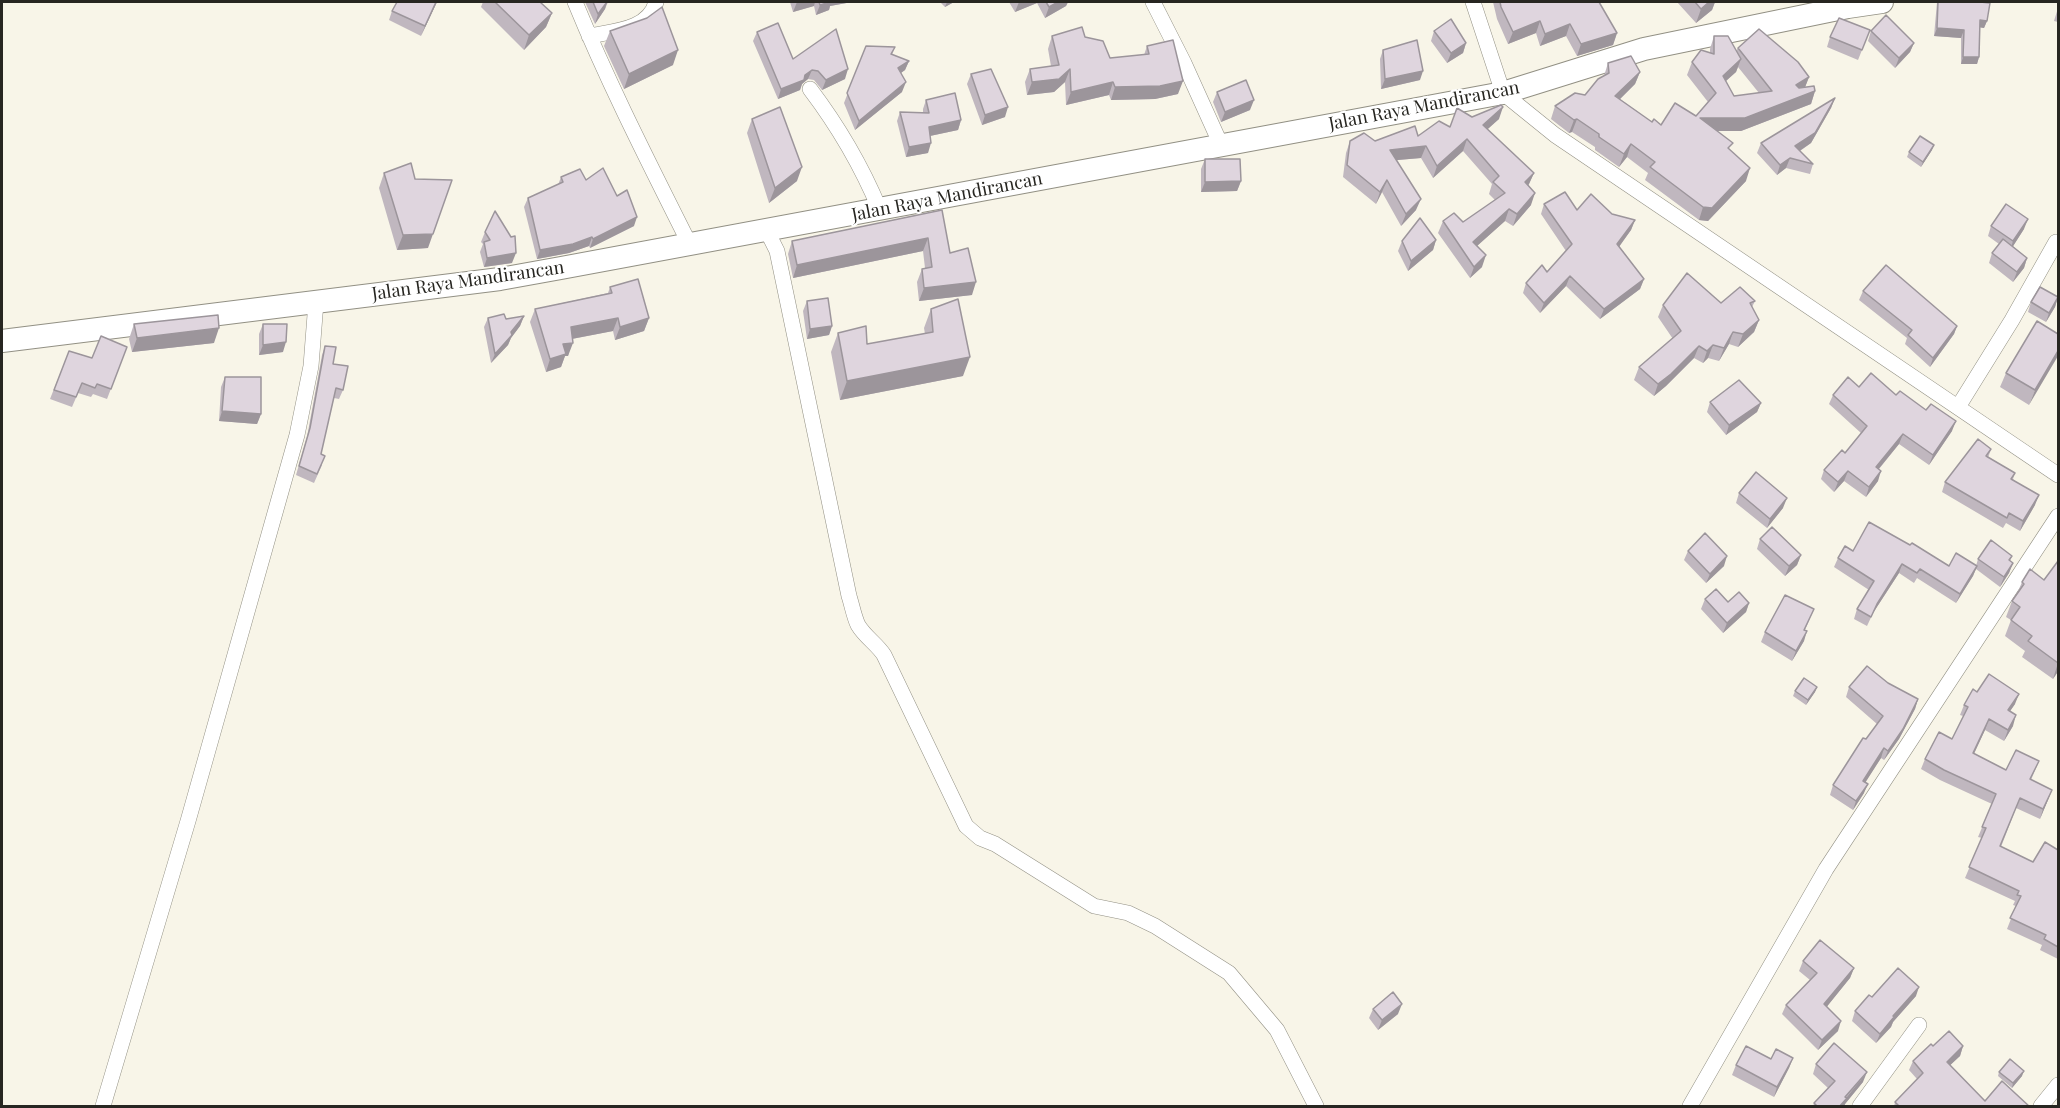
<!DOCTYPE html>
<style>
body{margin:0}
#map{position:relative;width:2060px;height:1108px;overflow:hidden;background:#f8f5e8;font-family:"Playfair Display",serif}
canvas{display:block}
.frame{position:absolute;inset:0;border:3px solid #272621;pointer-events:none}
</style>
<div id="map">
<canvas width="2060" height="1108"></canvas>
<div class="frame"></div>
</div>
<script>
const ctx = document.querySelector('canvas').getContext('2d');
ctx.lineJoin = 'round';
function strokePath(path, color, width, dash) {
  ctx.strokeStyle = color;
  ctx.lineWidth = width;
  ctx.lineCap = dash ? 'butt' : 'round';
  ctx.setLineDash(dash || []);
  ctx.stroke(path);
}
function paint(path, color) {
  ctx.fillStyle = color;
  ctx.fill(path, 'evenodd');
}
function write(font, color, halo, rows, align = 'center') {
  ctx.font = font + ' "Playfair Display",serif';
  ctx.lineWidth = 4.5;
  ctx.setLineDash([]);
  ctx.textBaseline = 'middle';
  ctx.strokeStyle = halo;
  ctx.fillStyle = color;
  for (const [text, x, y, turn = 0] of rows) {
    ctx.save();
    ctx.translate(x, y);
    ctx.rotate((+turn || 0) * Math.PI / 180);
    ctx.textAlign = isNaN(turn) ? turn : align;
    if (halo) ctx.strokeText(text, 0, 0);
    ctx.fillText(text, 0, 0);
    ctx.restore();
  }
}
const street = new Path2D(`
 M575 2C609 85 650 165 690 245
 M1153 2 1184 63 1221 145
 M1473 2 1503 93 1555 135 2058 475
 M589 36C613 31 649 30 656 2
 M810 89C838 126 861 165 879 208
 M767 231 777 251 849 596C852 605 854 617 858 625 865 637 877 644 884 655L966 826 980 838 995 844 1094 906 1128 913 1155 926 1229 973 1277 1030 1316 1106
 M1958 407 2012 320 2056 242
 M103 1106 188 821 297 435 311 366 316 302
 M1690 1106 1826 869 2058 516
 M1860 1106 1919 1025
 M2041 1106 2058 1085`);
const secondary = new Path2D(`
 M2 341 500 279 561 268 1503 93 1644 49 1848 7 1882 2`);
strokePath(street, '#929084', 16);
strokePath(secondary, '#929084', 24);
strokePath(street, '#fff', 15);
strokePath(secondary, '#fff', 22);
paint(new Path2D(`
 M437 2 421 36 389 20 392 11Z
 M483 2H540L552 13 546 27 524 50 481 7Z
 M585 2H608L605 9 595 24Z
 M790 2H852L830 6 829 10 816 15 814 6 793 12Z
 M940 2H954L945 7Z
 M1009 2H1068L1066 6 1045 18 1037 3 1015 12Z
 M1493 2H1599L1617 33 1613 45 1577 56 1566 36 1540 46 1536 33 1508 44 1497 19Z
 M1677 2H1715L1712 10 1696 23Z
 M1937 2H1980L1987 21 1984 28 1980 27 1979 57 1977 64H1961V38L1934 36Z
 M2058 8V22L2054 21Z
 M1870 30 1858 60 1827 47 1830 37Z
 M610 31 673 65 624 89 604 46Z
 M1434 31 1466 43 1463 53 1447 63 1431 41Z
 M1871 31 1914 43 1910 52 1895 68 1868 41Z
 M757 32 793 59 845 79 822 90 814 80 808 79 802 84 800 90 778 99 753 41Z
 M1052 36 1085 37 1110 58 1144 55 1147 46 1178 94 1155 99 1111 100 1109 95 1066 105 1065 82 1054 92 1027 95 1025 82 1030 69 1051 66 1048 49Z
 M1714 36 1736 51 1738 48 1809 77 1805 87 1815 91 1811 104 1741 131H1716L1730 150 1746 181 1708 221 1699 220 1645 180 1648 173 1627 157 1619 167 1595 150V147L1572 132 1569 133 1551 119 1555 106 1585 95 1604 76 1608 63 1640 72 1635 84 1620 99 1652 122 1661 125 1696 116 1708 102 1687 75 1692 62 1710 53V49ZM1738 67 1759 93 1734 96 1726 81 1736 72Z
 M866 46 895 47 892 55 909 61 905 70 901 73 902 92 855 130 844 103Z
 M1383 50 1420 80 1381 89 1380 59Z
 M971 74 1005 117 982 125 967 84Z
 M1217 92 1250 110 1221 122 1213 102Z
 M1835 98 1831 108 1811 143 1800 151 1813 164 1810 174 1786 168 1777 175 1757 153 1761 143Z
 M926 100 961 120 958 130 930 136 928 153 906 157 897 121 900 112 923 113V109Z
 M1472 117 1499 119 1487 129 1534 173 1528 186 1531 205 1513 226 1505 221 1477 246 1482 267 1470 278 1438 233 1443 221 1463 222 1495 200 1489 194 1492 184 1463 151 1433 178 1421 158 1397 160 1416 210 1401 226 1382 192 1376 204 1343 177 1346 153 1350 141H1375L1418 136 1450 127Z
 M752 119 797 181 769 203 747 133Z
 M1932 150 1921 167 1907 157 1909 152Z
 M1205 159 1241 181 1237 191 1201 192V169Z
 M384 173 428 248 397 250 379 188Z
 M561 177 586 180 634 226 590 248 589 246 569 253 537 259 524 207 528 198 558 185Z
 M1544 204 1577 210 1612 214 1635 220 1631 230 1619 246 1644 279 1640 289 1600 319 1566 286 1540 313 1523 293 1526 283 1547 272 1566 251 1541 214Z
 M942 210 950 253 972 295 919 301 917 282 922 269 925 268 923 251 793 278 788 254 792 241Z
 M1991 226 2024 229 2013 246 2027 258 2024 268 2013 282 1989 263 1992 253 1999 244 1988 236Z
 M485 232 512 263 484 267 480 252 483 244 481 242Z
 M1436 240 1433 250 1408 271 1398 251 1402 241Z
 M610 287 649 318 644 331 615 340 613 331 572 339 568 356H565L561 367 546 372 530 322 535 309 608 293Z
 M1863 291 1957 326 1954 334 1930 367 1905 344 1907 338 1859 300Z
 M2058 297 2055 307 2046 322 2028 312 2031 302Z
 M807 301 832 326 829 335 807 339 803 311Z
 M1755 301 1752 307 1759 320 1754 332 1738 347 1729 344 1719 361 1708 358 1703 363 1694 358 1666 386 1654 396 1634 380 1639 367 1673 339 1658 317 1663 305Z
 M931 309 963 376 840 400 831 352 838 333 867 344 925 334 924 328Z
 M524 316 520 326 511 338 508 345 491 363 484 327 488 318 506 319Z
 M134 324 214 343 132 352 129 339Z
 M263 324 283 352 259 355V334Z
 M2058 334 2029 405 2000 387 2006 373Z
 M325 346 333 364 343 390 339 399 334 398 321 454 322 465 314 483 296 475 307 437 322 355Z
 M127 347 107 399 93 394 91 397 78 393 72 407 50 399 69 351 92 358Z
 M225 377 261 414 257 424 219 421 221 387Z
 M1859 387 1896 395 1952 431 1929 465 1899 444 1879 469 1878 481 1866 497 1844 481 1834 492 1821 479 1824 470 1845 453 1861 433 1829 404 1833 395Z
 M1710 402 1761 403 1757 412 1726 435 1707 412Z
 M1991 449 1988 458 2015 473 2013 479 2035 505 2020 531 2006 523 2003 528 1942 492 1945 482Z
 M1739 493 1783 508 1767 528 1736 503Z
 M1760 539 1801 555 1797 565 1785 576 1757 549Z
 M1910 545 1949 566H1976L1978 559 2012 556 2010 561 2013 563 2009 573 2000 587 1976 569 1973 576 1956 603 1917 578 1914 583 1899 573 1873 613 1867 626 1854 619 1857 609 1869 590 1834 567 1838 558 1853 551Z
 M1688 551 1724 566 1706 583 1684 560Z
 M2058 561V674L2057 673 2053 679 2022 657 2025 651 2005 636 2011 620 2006 617 2012 601 2017 594 2022 582 2044 580Z
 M1705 599 1728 602 1749 603 1746 612 1723 633 1701 609Z
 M1814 609 1805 630 1804 641 1792 661 1761 642 1765 632Z
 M1888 683 1918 699 1915 709 1899 739 1884 760 1881 758 1865 782 1864 793 1853 810 1830 795 1833 785 1877 724 1846 697 1849 687Z
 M1817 687 1815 692 1806 705 1793 696 1795 691Z
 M1977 692 2015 704 2010 711 2013 726 2004 741 1985 730 1974 754 2006 770 2039 761 2031 780 2052 790 2040 819 2016 808 2001 847 2033 862 2058 850V959L2040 950 2042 945 2007 929 2016 906 2013 905 2015 901 1965 878 1982 838 1978 837 1992 804 1940 780 1921 769 1925 759 1952 739 1963 716 1960 715 1964 705Z
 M1803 961 1854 968 1850 978 1827 1006 1838 1031 1818 1050 1782 1014 1786 1005 1810 980 1799 971Z
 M1916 996 1893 1022 1891 1027 1876 1043 1852 1021 1855 1011 1872 997Z
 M1373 1009 1398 1014 1378 1030 1369 1018Z
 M1933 1046H1963L1960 1056 1950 1065 1985 1101 2030 1107H1894L1895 1102 1917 1079 1909 1070 1913 1061Z
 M1793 1058 1789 1068 1774 1097 1732 1075 1736 1065 1771 1059Z
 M1816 1064 1863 1082 1845 1104 1844 1107H1813L1814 1103 1828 1088 1813 1074Z
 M1999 1072 2022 1076 2012 1088 1998 1076Z`), '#c0b7bf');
paint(new Path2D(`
 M436 2H437L421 36 425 26Z
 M607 2 605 9 595 24 598 14Z
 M797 2H815L814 6 793 12Z
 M830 2H852L830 6 829 10 816 15 820 5Z
 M947 2H954L945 7Z
 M1019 2H1037V3L1015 12Z
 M1058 2H1068L1066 6 1045 18 1049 7Z
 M1709 2H1715L1712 10 1696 23 1701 9Z
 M552 13 546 27 524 50 529 35Z
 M1980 20 1987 21 1984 28 1977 27Z
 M1540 21 1536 33 1508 44 1513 32Z
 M1570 24 1566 36 1540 46 1545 34Z
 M1937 28 1964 30 1961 38 1934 36Z
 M1617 33 1613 45 1577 56 1581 44Z
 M1466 43 1463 53 1447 63 1451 53Z
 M1914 43 1910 52 1895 68 1899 58Z
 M678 50 673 65 624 89 629 74Z
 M1963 57H1979L1977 64H1961Z
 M1741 59 1736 72 1718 88 1723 76Z
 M909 61 905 70 895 77 898 68Z
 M848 69 845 79 822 90 826 80Z
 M1070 69 1065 82 1054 92 1027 95 1032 82Z
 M812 70 808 79 802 84 800 90 778 99 781 89Z
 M1423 71 1420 80 1381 89 1385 79Z
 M1640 72 1635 84 1610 109 1615 96Z
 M1809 77 1804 90 1791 98 1796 85Z
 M1183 81 1178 94 1155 99 1111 100 1115 87Z
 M906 82 902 92 855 130 859 121Z
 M1113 82 1109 95 1066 105 1071 92Z
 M1815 91 1811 104 1741 131H1695L1700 118Z
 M1835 98 1831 108 1811 143 1792 156 1795 146Z
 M1254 100 1250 110 1221 122 1225 112Z
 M1008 107 1005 117 982 125 985 115Z
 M1503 107 1499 119 1479 137 1483 125Z
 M1577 119 1572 132 1569 133 1574 120Z
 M961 120 958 130 925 137 929 127Z
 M1467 139 1463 151 1433 178 1437 166Z
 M931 143 928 153 906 157 909 147Z
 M1631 144 1627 157 1619 167 1624 154Z
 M1934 145 1932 150 1921 167 1923 162Z
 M1426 146 1421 158 1386 161 1390 150Z
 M1790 158 1786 168 1777 175 1780 165Z
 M802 167 797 181 769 203 775 188Z
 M1750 168 1746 181 1708 221 1699 220 1703 207Z
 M1534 173 1529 184 1521 194 1525 182Z
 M1387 180 1382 192 1376 204 1380 192Z
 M1241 181 1237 191 1201 192 1205 182Z
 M1535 193 1531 205 1513 226 1517 214Z
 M1421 199 1416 210 1401 226 1406 214Z
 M1509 209 1505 221 1468 254 1473 242Z
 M637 217 634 226 590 248 593 239Z
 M2028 219 2024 229 2010 251 2013 241Z
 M1635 220 1631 230 1614 254 1617 244Z
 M433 234 428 248 397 250 403 235Z
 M592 237 589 246 569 253 537 259 540 250Z
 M928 238 923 251 793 278 797 265Z
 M1436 240 1433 250 1408 271 1411 261Z
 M516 253 512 263 484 267 487 258Z
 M1486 255 1482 267 1470 278 1474 267Z
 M2027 258 2024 268 2013 282 2017 272Z
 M1570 276 1566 286 1540 313 1544 303Z
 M1644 279 1640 289 1600 319 1604 309Z
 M976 282 972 295 919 301 924 288Z
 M2058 297 2055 307 2046 322 2049 313Z
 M524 316 520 326 511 338 508 345 491 363 495 354Z
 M618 318 613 331 566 340 571 327Z
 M649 318 644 331 615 340 620 327Z
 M1759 320 1754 332 1738 347 1743 334Z
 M832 326 829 335 807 339 810 329Z
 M1957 326 1954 334 1930 367 1933 358Z
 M219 328 214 343 132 352 137 338Z
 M1733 332 1729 344 1719 361 1724 348Z
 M286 342 283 352 259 355 263 345Z
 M573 343 568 356H565L561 367 546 372 550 359 563 344Z
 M1713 345 1708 358 1703 363 1707 351Z
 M1699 346 1694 358 1666 386 1654 396 1658 384Z
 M2058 351V356L2029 405 2035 390Z
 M970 357 963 376 840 400 847 381Z
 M1761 403 1757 412 1726 435 1729 425Z
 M222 411 261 414 257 424 219 421Z
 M1956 421 1952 431 1929 465 1933 455Z
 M1903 434 1899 444 1872 477 1876 467Z
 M1848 471 1844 481 1834 492 1838 482Z
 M1881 471 1878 481 1866 497 1869 487Z
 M2039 495 2035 505 2020 531 2023 521Z
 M1787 498 1783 508 1767 528 1770 519Z
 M1801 555 1797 565 1785 576 1789 566Z
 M1727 556 1724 566 1706 583 1710 574Z
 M2013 563 2009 573 2000 587 2004 577Z
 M1902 564 1899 573 1873 613 1867 626 1877 604Z
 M1977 566 1973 576 1956 603 1960 594Z
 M1749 603 1746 612 1723 633 1727 623Z
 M1807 631 1804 641 1792 661 1796 651Z
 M2058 663V668L2057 673 2053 679Z
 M1817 687 1815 692 1806 705 1808 700Z
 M2019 694 2015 704 2004 720 2008 710Z
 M1918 699 1915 709 1899 739 1884 760 1888 751Z
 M2016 715 2013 726 2004 741 2008 730Z
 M1989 719 1985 730 1969 764 1973 753Z
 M1884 748 1881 758 1860 791 1863 781Z
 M1868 784 1864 793 1853 810 1856 801Z
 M2052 790 2048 800 2040 819 2043 809Z
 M1854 968 1850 978 1821 1014 1824 1004Z
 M1919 987 1916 996 1893 1022 1891 1027 1876 1043 1880 1034 1893 1016Z
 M1402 1004 1398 1014 1378 1030 1382 1020Z
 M1841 1021 1838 1031 1818 1050 1822 1040Z
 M1963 1046 1960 1056 1944 1071 1947 1062Z
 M1793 1058 1789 1068 1774 1097 1777 1087Z
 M2024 1071 2022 1076 2012 1088 2013 1083Z
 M1867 1072 1863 1082 1845 1104 1844 1107H1839Z`), '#9c959b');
const building = new Path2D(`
 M397 2H436L425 26 392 11Z
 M495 2H540L552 13 529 35Z
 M593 2H607L598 14Z
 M819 2H830L820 5Z
 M1046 2H1058L1049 7Z
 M1500 2H1599L1617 33 1581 44 1570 24 1545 34 1540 21 1513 32 1501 7Z
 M1695 2H1709L1701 9Z
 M1938 2H1980L1990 3 1987 21 1980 20 1979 57H1963L1964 30 1937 28Z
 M662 7 678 50 629 74 610 31 647 18Z
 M1886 15 1914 43 1899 58 1871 31Z
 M1839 18 1870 30 1862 50 1830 37Z
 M1451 19 1466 43 1451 53 1434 31Z
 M778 23 793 59 836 29 848 69 826 80 818 71 812 70 805 75 804 80 781 89 757 32Z
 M1082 27 1085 37 1103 41 1110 58 1149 54 1147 46 1173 40 1183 81 1160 86 1115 87 1113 82 1071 92 1070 69 1059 79 1032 82 1030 69 1059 65 1052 36Z
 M1759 29 1798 62 1809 77 1796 85 1799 88 1814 86 1815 91 1745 118H1700L1733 143 1728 148 1750 168 1712 208 1703 207 1650 167 1655 162 1631 144 1624 154 1599 137V134L1577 119 1574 120 1555 106 1575 93 1585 95 1598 79 1609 73 1608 63 1631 56 1640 72 1615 96 1652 122 1654 119 1661 125 1675 103 1696 116 1716 93 1692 62 1701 50 1714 54V36H1728L1741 59 1723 76 1734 96 1772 91 1738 48Z
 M1417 40 1423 71 1385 79 1383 50Z
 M866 46 895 47 891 54 909 61 898 68 906 82 859 121 847 93Z
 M991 69 1008 107 985 115 971 74Z
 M1246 80 1254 100 1225 112 1217 92Z
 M955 93 961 120 929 127 931 143 909 147 900 112 929 113 926 100Z
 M1835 98 1815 133 1795 146 1813 164 1790 158 1780 165 1761 143Z
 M1501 105 1503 107 1483 125 1534 173 1525 182 1535 193 1517 214 1509 209 1473 242 1486 255 1474 267 1443 221 1454 213 1463 222 1505 193 1493 182 1499 176 1467 139 1437 166 1426 146 1390 150 1421 199 1406 214 1387 180 1380 192 1347 165 1350 141 1364 133 1375 141 1415 126 1418 136 1439 121 1450 127 1457 108 1472 117Z
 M780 107 802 167 775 188 752 119Z
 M1920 136 1934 145 1923 162 1909 152Z
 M1205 159H1240L1241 181 1205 182Z
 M411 163 415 179 452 180 433 234 403 235 384 173Z
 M603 168 617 196 627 190 637 217 593 239 592 237 573 244 540 250 528 198 563 182 561 177 580 169 586 180Z
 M1565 192 1577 210 1591 194 1612 214 1635 220 1617 244 1644 279 1604 309 1570 276 1544 303 1526 283 1542 265 1547 272 1572 244 1544 204Z
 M2006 204 2028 219 2013 241 1991 226Z
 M942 210 950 253 968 248 976 282 924 288 922 269 932 267 928 238 797 265 792 241Z
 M495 211 511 237 515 236 516 253 487 258 484 242 490 240 485 232Z
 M1420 218 1436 240 1411 261 1402 241Z
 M2003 239 2027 258 2017 272 1992 253Z
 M1886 265 1957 326 1933 358 1908 335 1912 330 1863 291Z
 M1687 273 1721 303 1740 287 1755 301 1750 303 1759 320 1743 334 1733 332 1724 348 1713 345 1707 351 1699 346 1671 374 1658 384 1639 367 1681 331 1663 305Z
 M638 279 649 318 620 327 618 318 571 327 573 343 563 344 566 354 550 359 535 309 612 293 610 287Z
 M2040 287 2058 297 2049 313 2031 302Z
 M828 298 832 326 810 329 807 301Z
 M958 299 970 357 847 381 838 333 866 326 867 344 933 332 931 309Z
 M504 314 506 319 524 316 511 332 512 335 495 354 488 318Z
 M218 315 219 328 137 338 134 324Z
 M2037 321 2058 334V351L2035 390 2006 373Z
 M263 324H287L286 342 263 345Z
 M101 336 127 347 111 389 97 384 95 388 82 383 76 397 54 390 69 351 92 358Z
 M325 346 336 347 333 364 348 366 343 390 336 388 321 454 325 456 317 474 299 466 310 428Z
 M1871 373 1896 395 1900 391 1926 410 1931 404 1956 421 1933 455 1903 434 1876 467 1881 471 1869 487 1848 471 1838 482 1824 470 1842 450 1845 453 1867 426 1833 395 1848 377 1859 387Z
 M225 377H261V414L222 411Z
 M1739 380 1761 403 1729 425 1710 402Z
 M1978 439 1991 449 1986 456 2015 473 2011 479 2039 495 2023 521 2009 513 2007 518 1945 482Z
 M1756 472 1787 498 1770 519 1739 493Z
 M1869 522 1910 545 1912 543 1949 566 1956 553 1977 566 1960 594 1920 569 1917 573 1902 564 1877 604 1871 617 1857 609 1874 581 1838 558 1845 546 1853 551Z
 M1772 527 1801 555 1789 566 1760 539Z
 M1705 533 1727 556 1710 574 1688 551Z
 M1991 540 2012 556 2009 560 2013 563 2004 577 1978 559Z
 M2058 561V663L2028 641 2032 636 2011 620 2020 607 2012 601 2024 584 2022 582 2030 569 2044 580Z
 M1716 589 1728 602 1739 592 1749 603 1727 623 1705 599Z
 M1785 595 1814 609 1804 630 1807 631 1796 651 1765 632Z
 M1867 666 1888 683 1918 699 1903 729 1888 751 1884 748 1863 781 1868 784 1856 801 1833 785 1863 738 1866 739 1883 716 1849 687Z
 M1989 674 2019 694 2008 710 2016 715 2008 730 1989 719 1973 753 2006 770 2016 750 2039 761 2030 779 2052 790 2043 809 2020 798 2000 846 2033 862 2045 842 2058 850V947L2044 939 2046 935 2010 918 2021 896 2017 895 2019 891 1969 867 1986 828 1982 827 1996 794 1944 770 1925 759 1939 732 1952 739 1968 707 1964 705 1973 689 1977 692Z
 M1804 678 1817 687 1808 700 1795 691Z
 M1820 940 1854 968 1824 1004 1841 1021 1822 1040 1786 1005 1817 973 1803 961Z
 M1898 968 1919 987 1893 1016 1894 1017 1880 1034 1855 1011 1869 995 1872 997Z
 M1393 992 1402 1004 1382 1020 1373 1009Z
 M1949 1031 1963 1046 1947 1062 1985 1101 2002 1081 2030 1107H1900L1895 1102 1923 1073 1913 1061 1931 1044 1933 1046Z
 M1834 1043 1867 1072 1845 1097 1847 1098 1839 1107H1818L1814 1103 1835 1081 1816 1064Z
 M1746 1046 1771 1059 1776 1049 1793 1058 1777 1087 1736 1065Z
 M2010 1059 2024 1071 2013 1083 1999 1072Z`);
paint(building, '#dfd5de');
strokePath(building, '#9c959b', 1.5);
write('18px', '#272621', '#fff', [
 ["Jalan Raya Mandirancan",1424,106,-11],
 ["Jalan Raya Mandirancan",947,197,-11],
 ["Jalan Raya Mandirancan",468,281,-8]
]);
</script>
